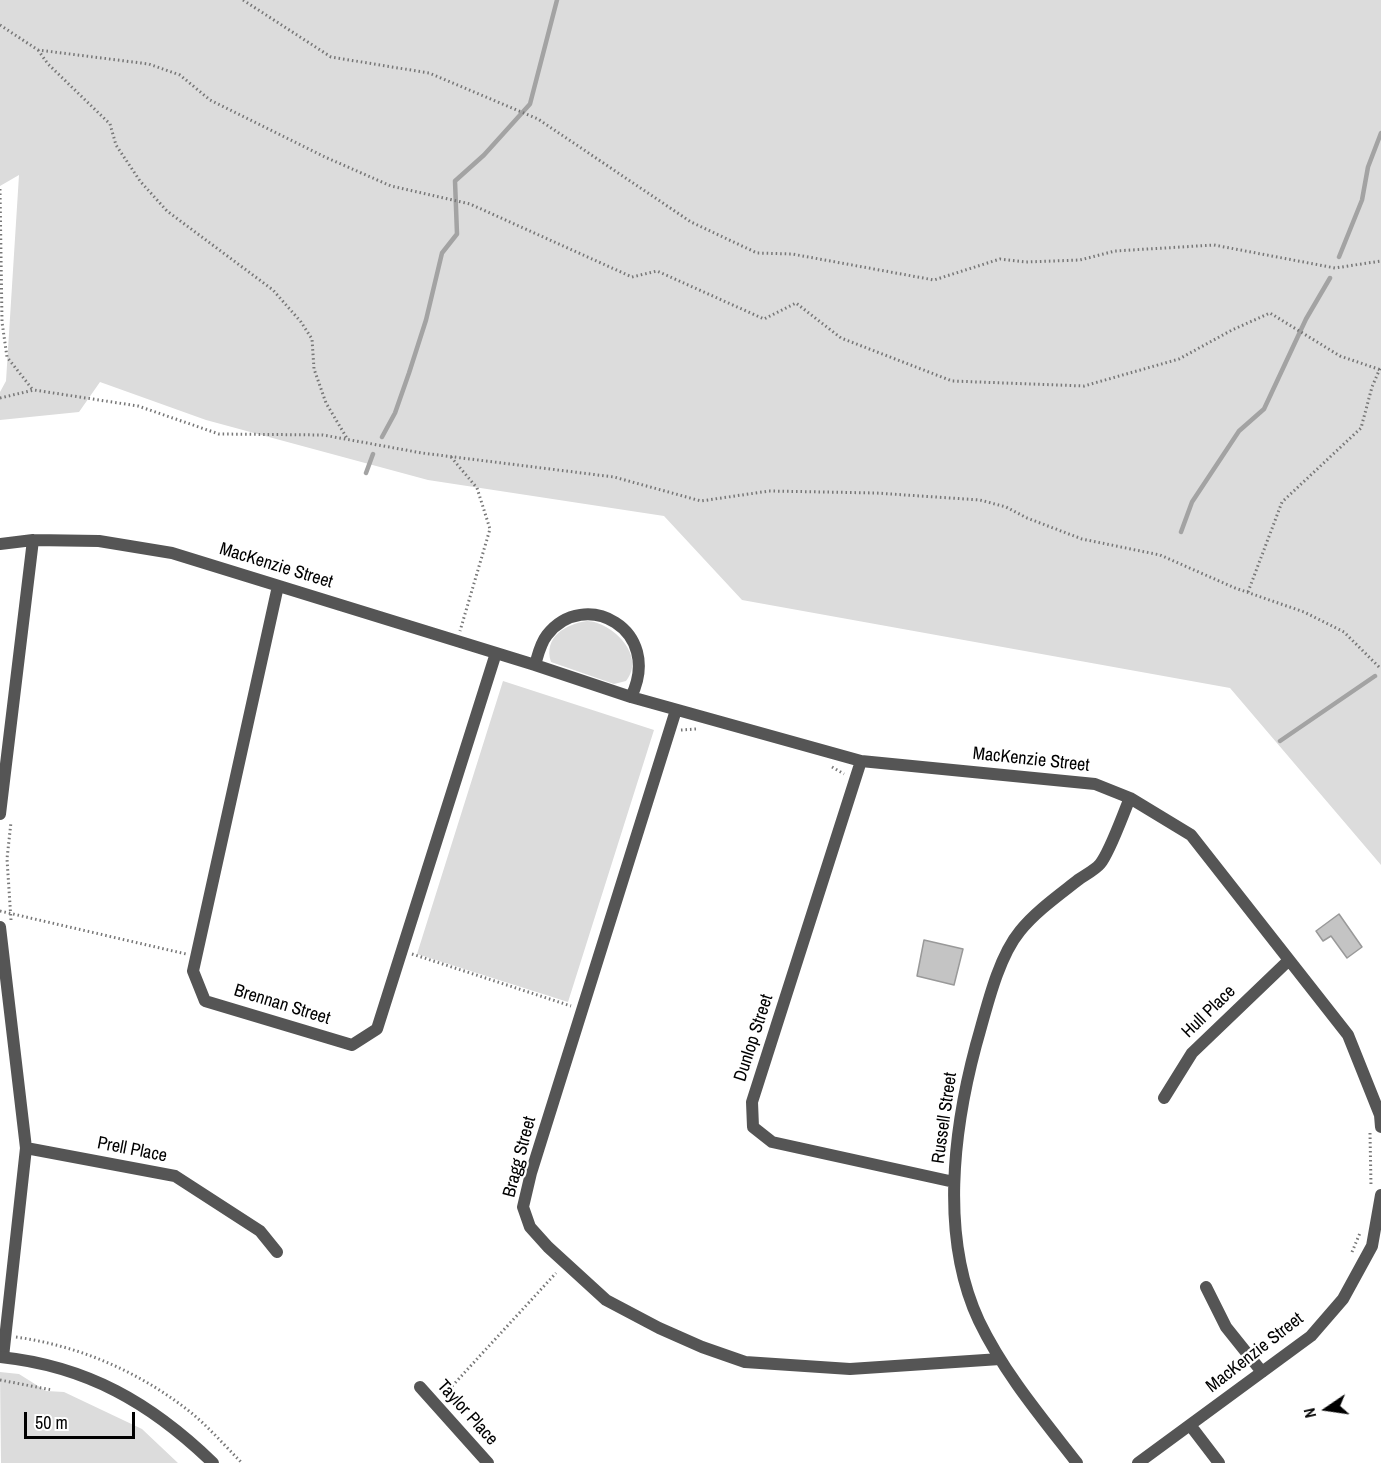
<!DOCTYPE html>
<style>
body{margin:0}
#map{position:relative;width:1381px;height:1463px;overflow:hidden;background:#fff;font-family:"Archivo Narrow",sans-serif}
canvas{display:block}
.north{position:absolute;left:1297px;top:1379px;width:60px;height:60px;-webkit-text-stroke:4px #fff;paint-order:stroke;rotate:257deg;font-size:16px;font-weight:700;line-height:24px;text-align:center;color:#000}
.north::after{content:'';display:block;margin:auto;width:21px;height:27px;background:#000;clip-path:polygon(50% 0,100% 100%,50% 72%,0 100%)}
.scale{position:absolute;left:24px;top:1412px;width:111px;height:27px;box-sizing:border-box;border:3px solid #000;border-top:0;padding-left:8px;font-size:18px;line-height:21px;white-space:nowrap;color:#000;-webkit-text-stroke:4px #fff;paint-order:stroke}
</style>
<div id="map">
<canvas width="1381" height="1463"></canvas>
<div class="north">N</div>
<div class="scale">50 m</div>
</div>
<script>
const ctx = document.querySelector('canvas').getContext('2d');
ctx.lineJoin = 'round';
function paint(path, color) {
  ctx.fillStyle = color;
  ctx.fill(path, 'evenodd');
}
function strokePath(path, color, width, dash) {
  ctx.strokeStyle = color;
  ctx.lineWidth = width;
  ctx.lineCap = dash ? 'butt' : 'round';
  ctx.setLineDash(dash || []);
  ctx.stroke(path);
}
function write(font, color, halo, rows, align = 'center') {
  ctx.font = font + ' "Archivo Narrow",sans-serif';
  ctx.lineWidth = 4.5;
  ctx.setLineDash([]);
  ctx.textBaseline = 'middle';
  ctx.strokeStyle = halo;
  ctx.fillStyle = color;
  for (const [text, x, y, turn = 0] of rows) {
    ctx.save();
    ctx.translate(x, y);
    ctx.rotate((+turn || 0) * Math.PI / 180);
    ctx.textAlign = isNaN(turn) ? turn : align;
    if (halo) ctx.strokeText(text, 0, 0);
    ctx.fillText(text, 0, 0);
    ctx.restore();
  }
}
paint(new Path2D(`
 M0 0H1381V865L1230 688 742 600 664 516 428 480 206 420 100 382 79 412 0 420V392L6 381 19 175 0 186Z
 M587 621C612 622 647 656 626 681L614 684 551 662C543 637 566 624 587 621Z
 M503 681 654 730 568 1002 417 954Z
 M0 1372 19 1374 46 1391 64 1392 142 1429 178 1463H1Z`), '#dcdcdc');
strokePath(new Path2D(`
 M1339 257 1362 200 1368 167 1381 133
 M382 437 395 413 409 373 426 320 442 253 457 234 455 181 484 155 530 104 557 0
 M366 473 373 454
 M1181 532 1192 502 1239 431 1264 409 1306 319 1330 278
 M1280 741 1375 676`), '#a3a3a3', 4.5);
const building = new Path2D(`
 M1339 914 1362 947 1347 958 1331 936 1323 941 1316 931Z
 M924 940 963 949 954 985 917 976Z`);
paint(building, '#c4c4c4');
strokePath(building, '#999', 1.5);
strokePath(new Path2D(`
 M243 0 331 57 429 73 538 119 691 222 757 253 792 254 934 280 1000 259 1026 262 1080 260 1115 251 1214 245 1335 268 1381 261
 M0 25 38 50 149 64 180 75 210 100 325 157 391 186 470 204 632 277 657 271 764 319 796 303 841 338 952 381 1084 386 1179 359 1232 330 1270 313 1340 356 1381 370
 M38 50 48 64 110 124 116 145 140 181 167 211 273 290 301 322 312 339 314 369 326 403 348 440
 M0 189 2 322 7 357 33 390
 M0 398 34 390 138 406 219 434 323 435 422 453 614 477 701 501 769 491 876 493 980 500 1006 507 1027 518 1082 539 1160 555 1235 588 1304 612 1344 632 1381 669
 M451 457 477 488 490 529 460 631
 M1248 592 1282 502 1361 428 1372 387 1381 366
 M681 730 696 729
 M832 767 844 774
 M0 911 186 954
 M11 920 7 859 11 822
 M412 954 571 1006
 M1370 1133 1371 1186
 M1352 1252 1360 1233
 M16 1337C79 1346 138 1371 189 1411 208 1426 225 1446 242 1463
 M0 1380 52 1390
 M443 1396 556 1273`), '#777', 3, [1.5, 3]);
strokePath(new Path2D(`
 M0 544 33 540 99 541 172 553 535 665 631 697 861 761 1095 784 1130 798 1191 835 1348 1035 1380 1115 1381 1127
 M278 586 193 971 205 1001 352 1045 377 1029 496 653
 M535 665C538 655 540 644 547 635 584 587 664 629 631 697
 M676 710 531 1173 523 1207 530 1227 548 1247 606 1300 659 1328 702 1347 745 1362 850 1369 1000 1359
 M861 761 752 1102 753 1127 772 1142 954 1182
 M0 814 33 540
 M0 927 26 1148 3 1357
 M1164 1098 1192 1053 1288 961
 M26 1148 175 1176 260 1231 277 1252
 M1206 1287 1226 1327 1262 1372
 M420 1387 488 1463
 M1190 1425 1219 1463
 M1077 1463C1042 1418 1004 1373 979 1321 940 1238 953 1131 976 1045 986 1011 997 959 1020 931 1035 912 1059 895 1078 880 1085 875 1095 870 1100 864 1110 852 1123 814 1130 798
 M1138 1463 1311 1336 1343 1299 1372 1246 1381 1195`), '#555', 12);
strokePath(new Path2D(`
 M0 1357C87 1366 151 1403 213 1463`), '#555', 12);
write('18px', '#000', '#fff', [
 ["MacKenzie Street",276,566,17],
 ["MacKenzie Street",1031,760,6],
 ["Brennan Street",282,1005,17],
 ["Hull Place",1209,1012,-44],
 ["Dunlop Street",754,1038,-72],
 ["Russell Street",945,1118,-82],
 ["Prell Place",132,1150,11],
 ["Bragg Street",520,1157,-75],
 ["MacKenzie Street",1255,1353,-38],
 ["Taylor Place",467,1413,48]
]);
</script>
